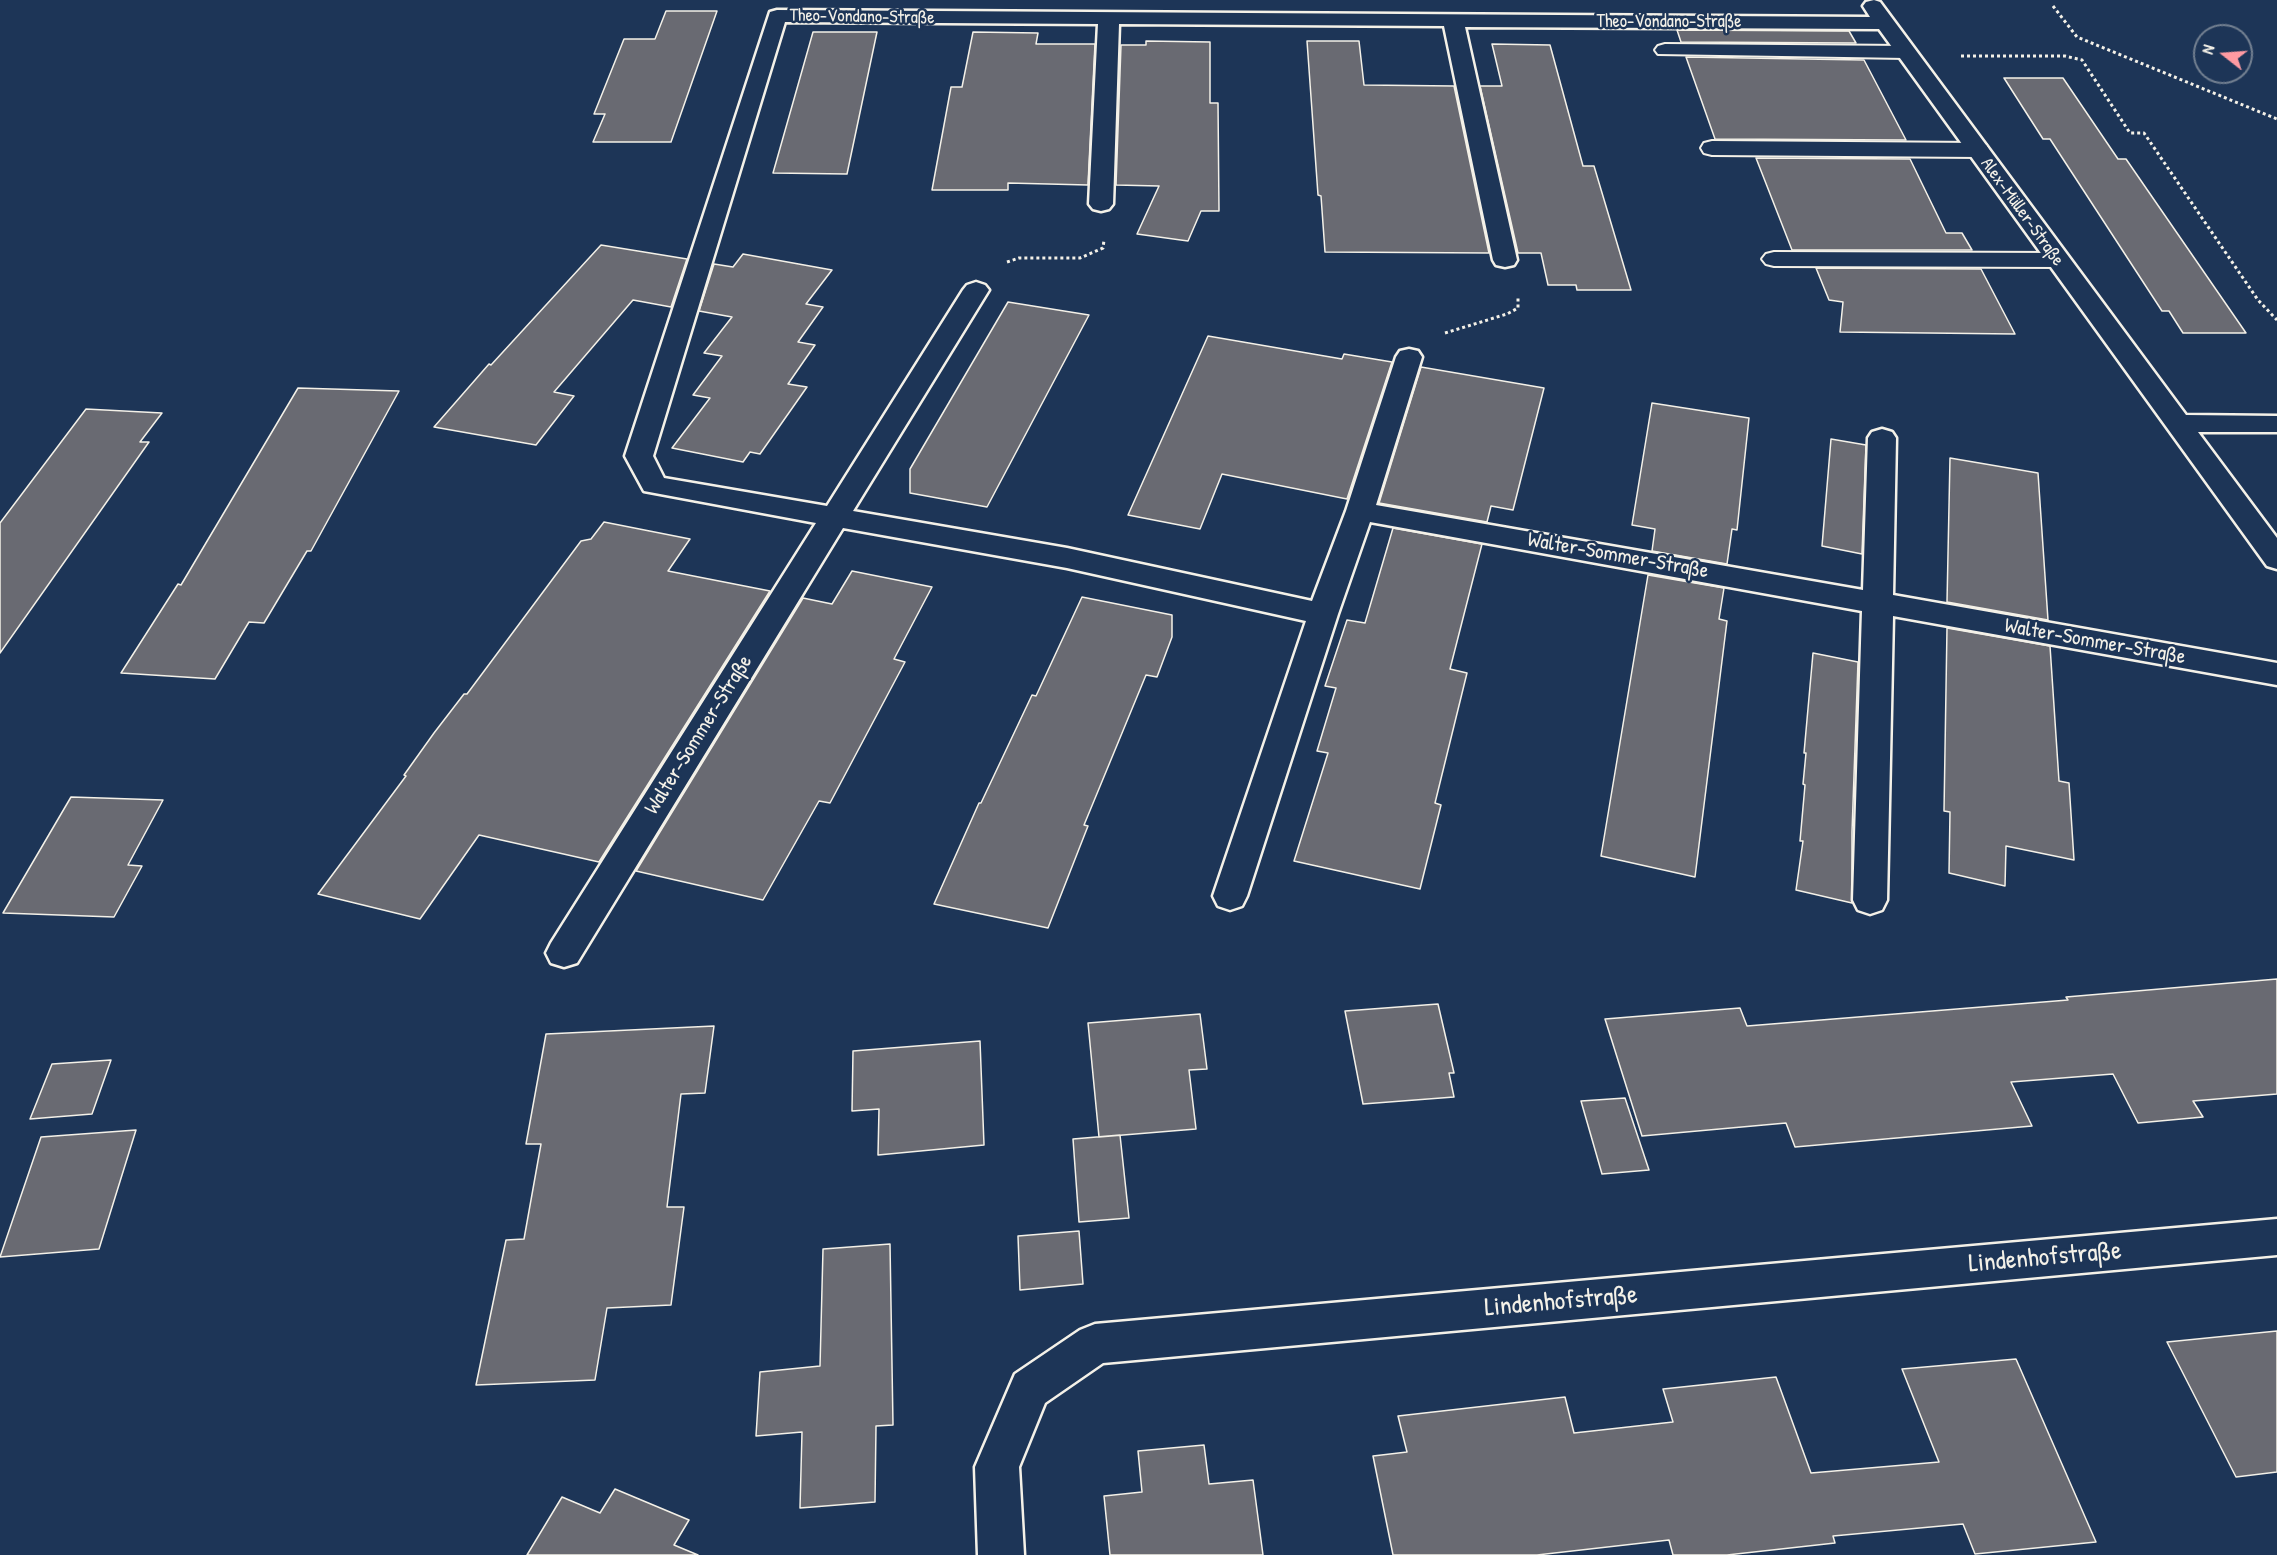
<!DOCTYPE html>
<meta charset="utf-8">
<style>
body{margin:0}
#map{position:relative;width:2277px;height:1555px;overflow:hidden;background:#1d3557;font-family:"Patrick Hand",sans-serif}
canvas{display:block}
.north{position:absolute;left:2193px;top:24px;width:60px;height:60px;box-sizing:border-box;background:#1d3557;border:2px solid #738091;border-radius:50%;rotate:287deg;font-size:16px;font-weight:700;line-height:24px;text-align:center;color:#f4f1e8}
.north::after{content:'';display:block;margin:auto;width:21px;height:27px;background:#ff9aa2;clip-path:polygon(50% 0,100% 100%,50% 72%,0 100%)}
</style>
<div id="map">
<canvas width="2277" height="1555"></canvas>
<div class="north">N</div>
</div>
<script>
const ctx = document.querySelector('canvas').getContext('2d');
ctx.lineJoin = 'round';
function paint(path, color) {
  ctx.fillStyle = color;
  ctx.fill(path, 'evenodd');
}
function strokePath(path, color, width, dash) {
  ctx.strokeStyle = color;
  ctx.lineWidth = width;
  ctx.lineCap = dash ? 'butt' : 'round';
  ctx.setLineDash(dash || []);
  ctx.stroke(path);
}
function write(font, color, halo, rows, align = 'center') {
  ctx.font = font + ' "Patrick Hand",sans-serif';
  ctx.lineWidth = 5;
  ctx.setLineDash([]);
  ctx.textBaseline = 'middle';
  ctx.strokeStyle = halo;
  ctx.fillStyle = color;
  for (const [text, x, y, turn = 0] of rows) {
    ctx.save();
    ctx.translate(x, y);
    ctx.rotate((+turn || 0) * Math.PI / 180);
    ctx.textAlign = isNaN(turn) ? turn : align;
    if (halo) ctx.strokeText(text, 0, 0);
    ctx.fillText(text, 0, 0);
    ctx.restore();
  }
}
const building = new Path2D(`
 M666 11H717L671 142H593L605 114H594L624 39H655Z
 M1677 30 1849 31 1856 43 1681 42Z
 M813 32H877L847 174 773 173Z
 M973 32 1038 33 1036 44H1095L1088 185 1008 183V190H932L951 87H962Z
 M1146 41 1210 42V103H1218L1219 211H1201L1188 241 1137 234 1159 186 1116 185 1121 45H1146Z
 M1307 41H1359L1364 85 1454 86 1489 253 1325 252 1321 196 1318 195Z
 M1492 44 1550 45 1583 166H1594L1631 290H1577L1576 285H1548L1541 253H1518L1480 86H1502Z
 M1686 57 1864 60 1906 140 1715 139Z
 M2004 78H2063L2118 159H2126L2246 333H2183L2169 311H2162L2063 159 2050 139H2043Z
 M1756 158 1910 159 1946 233H1962L1972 250H1792Z
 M601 245 687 259 671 307 633 300 554 392 574 396 536 445 434 427 489 364 491 365Z
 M743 254 832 270 806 304 823 307 798 342 815 345 788 384 807 387 760 454 750 452 743 462 672 448 710 398 693 395 722 356 704 353 732 317 699 311 714 264 733 267Z
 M1816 268 1981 269 2015 334 1840 332 1843 302 1829 300Z
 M1008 302 1089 315 987 507 910 493V469Z
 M1208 336 1342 359 1344 354 1392 362 1347 499 1222 474 1200 529 1128 515Z
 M1421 367 1544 388 1513 510 1491 506 1487 522 1379 503Z
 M298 388 399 391 311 551H307L264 623 249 622 215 679 121 673 178 584 181 585Z
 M1652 403 1749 418 1737 530 1732 529 1727 564 1652 551 1655 529 1632 525Z
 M86 409 162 413 140 442H149L0 653V523Z
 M1831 439 1866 445 1862 554 1822 546Z
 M1950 458 2038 473 2048 620 1947 602Z
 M604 522 690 539 668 571 770 591 599 862 479 835 420 919 318 894 406 776 404 775 434 733 464 694H467L581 541 591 539Z
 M1393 528 1482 544 1450 669 1467 673 1435 803 1441 805 1420 889 1294 861 1328 753 1317 751 1336 688 1325 686 1347 620 1365 623Z
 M852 571 932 587 894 659 905 662 830 803 819 801 763 900 636 871 803 598 832 604Z
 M1648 575 1724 588 1719 619 1727 621 1695 877 1601 856Z
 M1082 597 1172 615V637L1157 677 1146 675 1084 825 1088 826 1048 928 934 904 979 803H981L1032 695 1036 696Z
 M1947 628 2050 646 2059 781 2069 783 2074 860 2006 846 2005 886 1949 873 1950 812 1944 811Z
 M1813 653 1858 662 1852 832V903L1796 890 1803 841H1800L1805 785 1803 784 1806 753H1804Z
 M71 797 163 800 128 865 142 866 114 917 3 913Z
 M2277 979V1094L2193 1101 2203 1117 2138 1123 2113 1074 2011 1082 2032 1126 1795 1147 1786 1123 1642 1136 1605 1019 1740 1008 1747 1026 2068 1000 2066 997Z
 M1438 1004 1454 1073H1449L1454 1097 1363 1104 1345 1011Z
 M1200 1014 1207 1069 1189 1070 1196 1129 1099 1137 1088 1023Z
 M714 1026 705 1093 681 1094 667 1207H684L671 1305 607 1308 595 1380 476 1385 506 1240 524 1239 541 1144H526L546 1034Z
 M980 1041 984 1145 878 1155 879 1109 852 1111 853 1051Z
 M111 1060 92 1114 30 1119 52 1064Z
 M1625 1098 1649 1170 1602 1174 1581 1101Z
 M136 1130 99 1249 0 1257 41 1137Z
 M1120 1135 1129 1218 1079 1222 1073 1139Z
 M1079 1231 1083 1284 1020 1290 1018 1236Z
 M890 1244 893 1425 876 1426 875 1502 800 1508 802 1432 756 1436 760 1372 820 1366 823 1249Z
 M2277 1331V1472L2236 1477 2167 1342Z
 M2016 1359 2096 1542 1975 1554 1963 1524 1833 1536 1835 1543 1727 1555H1673L1669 1540 1537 1555H1393L1373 1456 1407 1452 1398 1416 1565 1397 1574 1433 1673 1422 1663 1389 1776 1377 1811 1473 1939 1462 1902 1369Z
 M1204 1445 1209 1484 1253 1480 1263 1555H1110L1104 1496 1142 1492 1138 1451Z
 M615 1489 689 1520 674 1545 698 1555H527L562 1497 600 1513Z`);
paint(building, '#696a72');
strokePath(building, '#f4f1e8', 1.5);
const lane = new Path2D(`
 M1665 44 1906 46 1913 48 1916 52 1913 56 1906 58 1658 54 1655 50 1658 46Z
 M1712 141 1978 143 1986 145 1989 150 1986 155 1978 157 1712 155 1704 153 1701 148 1704 143Z
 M1774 252 2058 253 2066 255 2070 260 2066 265 2058 267 1774 266 1766 264 1762 259 1766 254Z`);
const street = new Path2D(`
 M1874 0 1880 2 2186 415 2277 416V432H2198L2277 538V569L2267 566 1879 29 1465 27 1517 260 1514 265 1505 267 1496 265 1493 260 1444 26 1119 24 1113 204 1109 209 1101 211 1093 209 1089 204 1098 24 785 22 653 456 664 478 827 506 963 290 967 285 976 282 985 285 989 290 853 511 1067 548 1312 601 1346 511 1396 357 1400 351 1409 349 1418 351 1422 357 1376 505 1863 590 1868 438 1872 432 1882 429 1892 432 1896 438 1893 595 2277 663V685L1893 616 1887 900 1882 910 1870 914 1858 910 1853 900 1862 611 1370 522 1338 614 1247 896 1242 906 1230 910 1218 906 1213 896 1306 621 1067 568 843 528 577 963 564 967 551 963 546 953 551 943 816 523 644 491 625 456 770 12 777 10 1870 17 1863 6 1866 2Z
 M2277 1219V1255L1103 1363 1045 1403 1019 1467 1024 1555H978L975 1467 1015 1374 1080 1330 1095 1324Z`);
strokePath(lane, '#f4f1e8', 4);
strokePath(street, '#f4f1e8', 5);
strokePath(new Path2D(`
 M2053 6 2077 37 2277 119
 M1961 56H2065L2082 60 2130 133H2144L2258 300 2277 320
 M1007 262 1019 258H1080L1103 248 1104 240
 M1445 333 1507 314 1518 308V297`), '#f4f1e8', 3, [3, 3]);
paint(lane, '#1d3557');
paint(street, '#1d3557');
write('18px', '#f4f1e8', '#1d3557', [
 ["Theo-Vondano-Straße",862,17,1],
 ["Theo-Vondano-Straße",1669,22],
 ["Alex-Müller-Straße",2022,212,54]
]);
write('21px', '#f4f1e8', '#1d3557', [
 ["Walter-Sommer-Straße",1618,556,10],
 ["Walter-Sommer-Straße",2095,642,10],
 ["Walter-Sommer-Straße",699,735,-58]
]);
write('26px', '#f4f1e8', '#1d3557', [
 ["Lindenhofstraße",2045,1258,-5],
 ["Lindenhofstraße",1561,1302,-5]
]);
</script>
